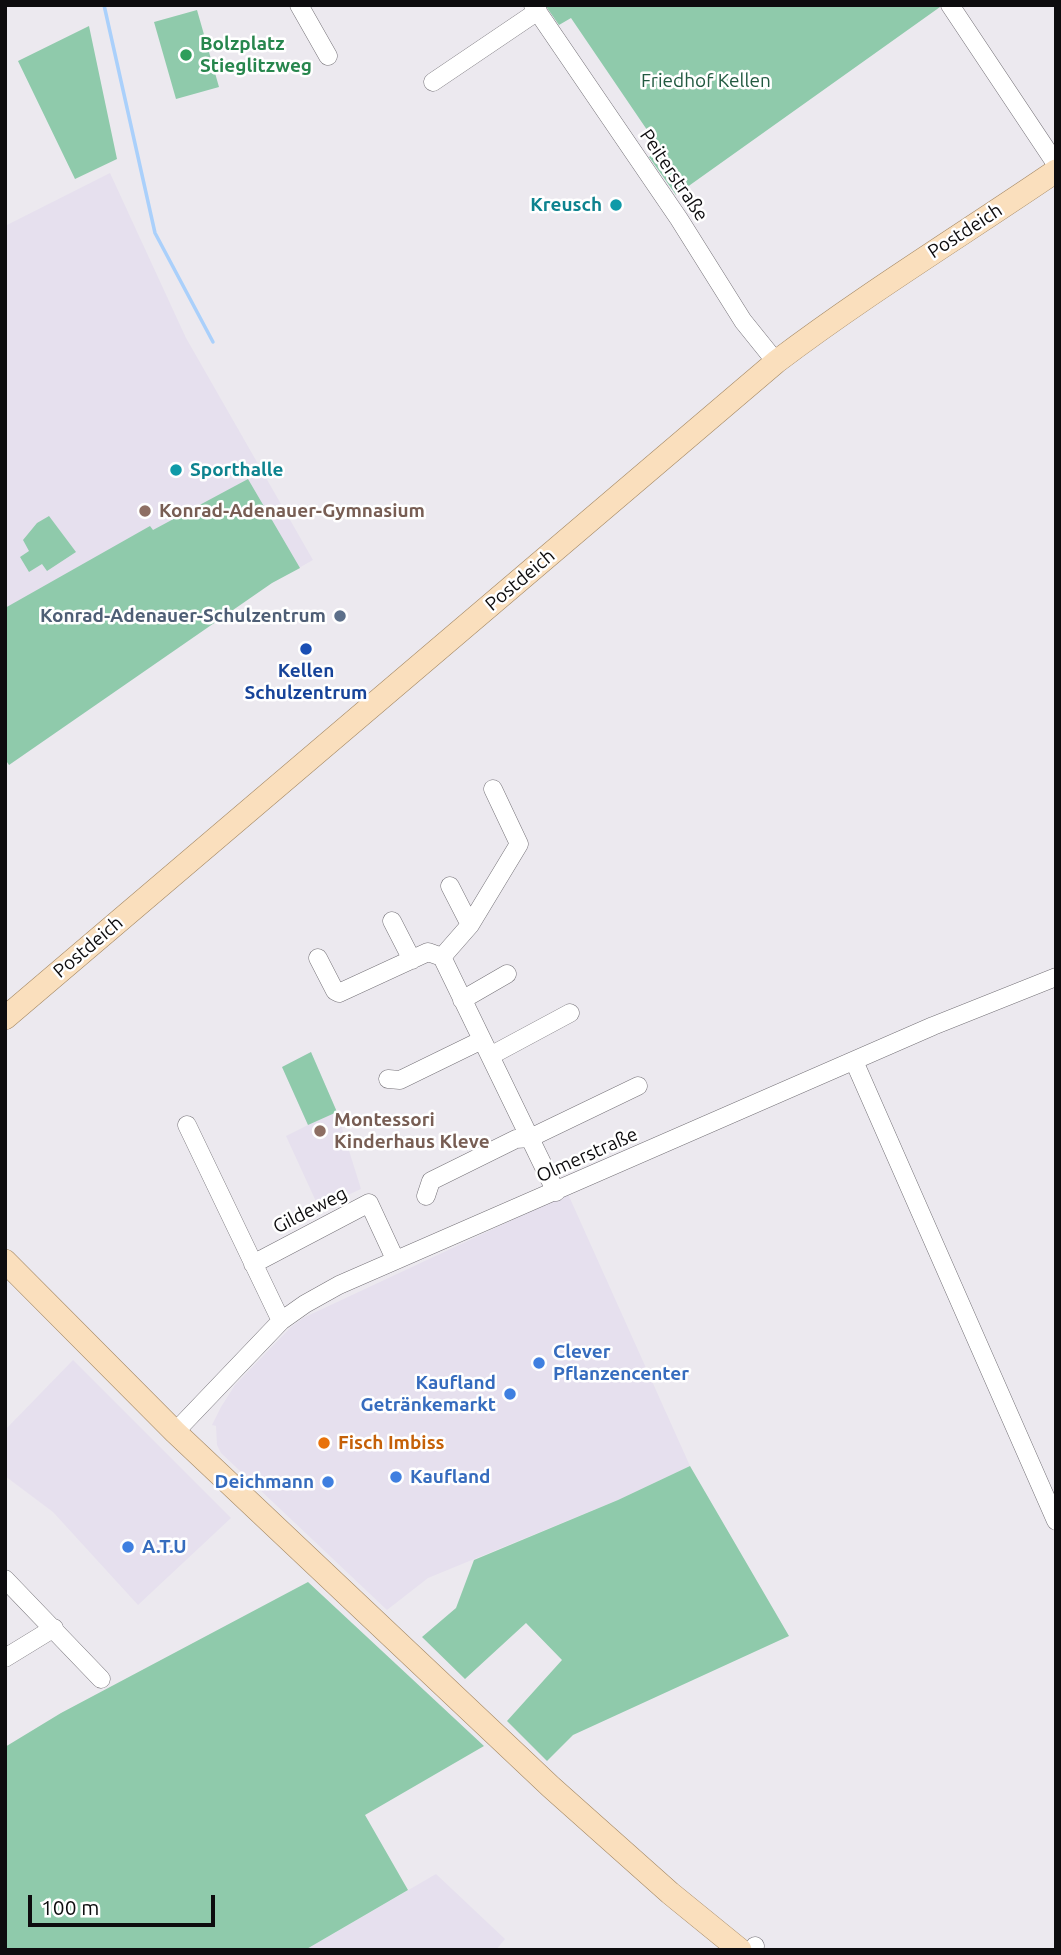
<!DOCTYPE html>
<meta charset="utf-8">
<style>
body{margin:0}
#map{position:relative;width:1061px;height:1955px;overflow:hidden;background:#ece9ef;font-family:Ubuntu,sans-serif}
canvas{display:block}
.frame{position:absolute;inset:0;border:7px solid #0d0c0e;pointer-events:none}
.scale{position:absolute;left:28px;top:1895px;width:187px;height:32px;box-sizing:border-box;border:4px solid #0d0c0e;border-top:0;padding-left:9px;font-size:21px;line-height:24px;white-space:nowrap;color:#0d0c0e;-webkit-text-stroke:5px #fff;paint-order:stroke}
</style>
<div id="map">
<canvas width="1061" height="1955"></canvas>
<div class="frame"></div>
<div class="scale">100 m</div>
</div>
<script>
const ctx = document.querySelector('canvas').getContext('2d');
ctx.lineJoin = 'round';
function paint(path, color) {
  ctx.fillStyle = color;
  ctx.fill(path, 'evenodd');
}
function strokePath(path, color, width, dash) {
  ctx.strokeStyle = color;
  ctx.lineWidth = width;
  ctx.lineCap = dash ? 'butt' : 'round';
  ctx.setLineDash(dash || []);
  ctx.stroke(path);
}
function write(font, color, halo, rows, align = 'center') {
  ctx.font = font + ' Ubuntu,sans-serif';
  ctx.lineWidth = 5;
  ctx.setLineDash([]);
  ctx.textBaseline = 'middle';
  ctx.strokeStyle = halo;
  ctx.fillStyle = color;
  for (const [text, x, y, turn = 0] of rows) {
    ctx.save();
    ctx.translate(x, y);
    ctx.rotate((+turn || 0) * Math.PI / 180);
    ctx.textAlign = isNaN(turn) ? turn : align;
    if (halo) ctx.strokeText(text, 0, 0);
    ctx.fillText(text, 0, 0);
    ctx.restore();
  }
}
paint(new Path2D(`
 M110 173 186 338 313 560 272 583 9 765 5 759V226Z
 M311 1052 337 1112 361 1189 319 1208 286 1136 308 1125 282 1067Z
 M568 1194 690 1466 618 1500 428 1578 387 1610 221 1453 217 1445 216 1426 212 1425 221 1407 235 1385 291 1327 303 1318Z
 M73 1360 231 1518 138 1605 53 1512 5 1476V1430Z
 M436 1874 505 1939 496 1950H305Z`), '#e6e0ee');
paint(new Path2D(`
 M545 5H939L940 7 676 195 649 157 660 149 571 18 559 25Z
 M197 10 219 87 176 99 154 22Z
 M89 26 117 159 75 179 18 61Z
 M248 479 300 568 272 583 9 765 5 759V608L150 526 153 530Z
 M49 516 76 552 47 571 42 564 29 572 20 557 29 551 23 540 37 523Z
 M311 1052 337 1112 308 1125 282 1067Z
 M690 1466 789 1636 573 1735 547 1761 507 1721 562 1660 526 1623 465 1679 422 1637 456 1608 474 1560 618 1500Z
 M308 1582 484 1746 365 1815 408 1890 305 1950H5V1747L61 1713Z`), '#8fcaab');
strokePath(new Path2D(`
 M104 5 155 233 213 342`), '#aad0fb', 3.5);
const minor = new Path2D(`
 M299 5 328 56
 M533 5 679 219 743 321 776 362
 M950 5 1056 164
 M433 82 538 11
 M493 789 519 844 470 925 442 957 556 1192
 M450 886 470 925
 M392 921 412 960
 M318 958 335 991 339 993 428 952 442 957
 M462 1000 507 974
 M490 1056 570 1013
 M854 1061 1056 1521
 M388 1079 400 1080 482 1040
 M187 1125 281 1321
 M426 1196 431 1181 516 1139 530 1138 638 1086
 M253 1264 369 1203 395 1259
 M175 1432 281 1321 305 1304 339 1285 933 1026 1056 977
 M5 1579 101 1679
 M5 1658 54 1628
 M753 1950 755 1946`);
const major = new Path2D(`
 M5 1018 776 362C866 294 962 235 1056 171
 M5 1261 175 1432 551 1787 670 1893 740 1950`);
strokePath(minor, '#747177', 19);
strokePath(major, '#a48863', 24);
strokePath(minor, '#fff', 18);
strokePath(major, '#fadfbd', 23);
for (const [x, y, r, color] of [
 [186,55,7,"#2e9e5b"],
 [616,205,7,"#0f9aa8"],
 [176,470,7,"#0f9aa8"],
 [145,511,7,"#8d6e63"],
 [340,616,7,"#5c6f8a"],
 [306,649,7,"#1a4fb4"],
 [320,1131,7,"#8d6e63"],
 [539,1363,7,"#3f7fe0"],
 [510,1394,7,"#3f7fe0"],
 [324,1443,7,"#e8710a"],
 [396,1477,7,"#3f7fe0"],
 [328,1482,7,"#3f7fe0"],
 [128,1547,7,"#3f7fe0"]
]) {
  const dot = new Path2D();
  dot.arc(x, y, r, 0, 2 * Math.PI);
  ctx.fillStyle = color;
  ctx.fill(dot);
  strokePath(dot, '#fff', 2.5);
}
write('bold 19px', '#27864d', '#fff', [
 ["Bolzplatz",200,44],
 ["Stieglitzweg",200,66]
], 'left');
write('19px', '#225a41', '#fff', [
 ["Friedhof Kellen",706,81]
]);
write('19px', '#0d0c0e', '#fff', [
 ["Peiterstraße",674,175,56],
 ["Postdeich",965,231,-33],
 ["Postdeich",520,580,-40],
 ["Postdeich",88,947,-40],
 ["Olmerstraße",587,1155,-24],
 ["Gildeweg",310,1210,-27]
]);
write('bold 19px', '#0d838f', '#fff', [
 ["Kreusch",602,205],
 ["Sporthalle",190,470,"left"]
], 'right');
write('bold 19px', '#785e54', '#fff', [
 ["Konrad-Adenauer-Gymnasium",159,511],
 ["Montessori",334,1120],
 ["Kinderhaus Kleve",334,1142]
], 'left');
write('bold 19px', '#4e5e75', '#fff', [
 ["Konrad-Adenauer-Schulzentrum",326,616]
], 'right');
write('bold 19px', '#164399', '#fff', [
 ["Kellen",306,671],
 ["Schulzentrum",306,693]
]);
write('bold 19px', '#366cbe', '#fff', [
 ["Clever",553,1352],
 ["Pflanzencenter",553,1374],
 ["Kaufland",496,1383,"right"],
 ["Getränkemarkt",496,1405,"right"],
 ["Kaufland",410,1477],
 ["Deichmann",314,1482,"right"],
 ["A.T.U",142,1547]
], 'left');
write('bold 19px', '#c56008', '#fff', [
 ["Fisch Imbiss",338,1443]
], 'left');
</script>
